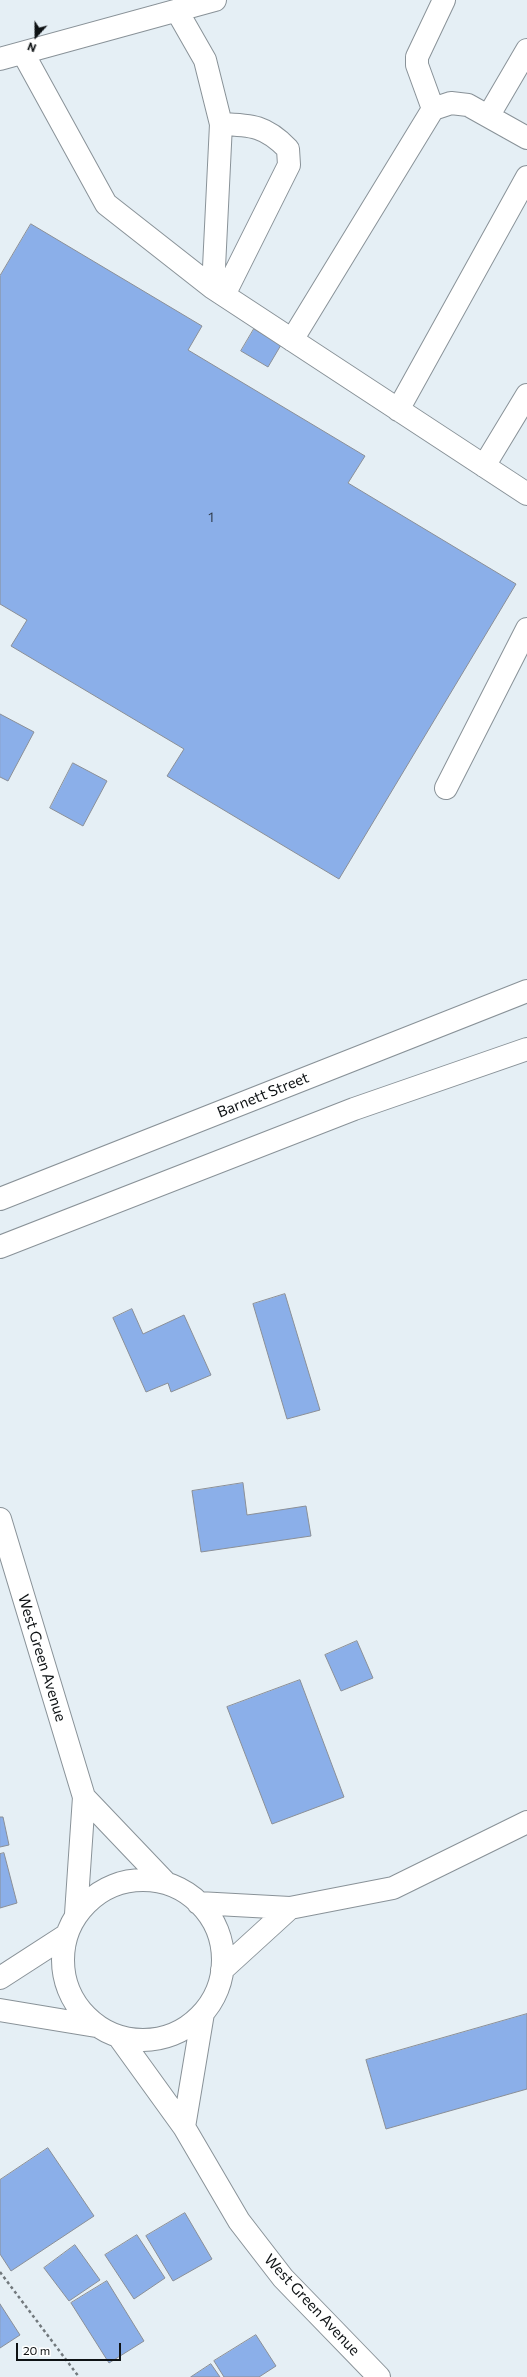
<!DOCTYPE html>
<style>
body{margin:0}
#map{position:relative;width:527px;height:2377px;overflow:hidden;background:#e5eff5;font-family:Commissioner,sans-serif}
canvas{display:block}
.north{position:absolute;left:16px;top:16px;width:40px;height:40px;-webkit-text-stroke:3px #fff;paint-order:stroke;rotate:201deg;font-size:11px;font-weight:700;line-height:16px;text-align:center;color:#0e1214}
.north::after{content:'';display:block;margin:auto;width:14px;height:18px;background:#0e1214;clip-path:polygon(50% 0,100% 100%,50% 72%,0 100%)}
.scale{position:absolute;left:16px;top:2343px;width:105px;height:18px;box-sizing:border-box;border:2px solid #0e1214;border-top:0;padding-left:5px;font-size:12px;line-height:14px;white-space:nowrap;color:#0e1214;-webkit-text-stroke:3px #fff;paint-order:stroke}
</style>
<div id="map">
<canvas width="527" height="2377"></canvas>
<div class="north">N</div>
<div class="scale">20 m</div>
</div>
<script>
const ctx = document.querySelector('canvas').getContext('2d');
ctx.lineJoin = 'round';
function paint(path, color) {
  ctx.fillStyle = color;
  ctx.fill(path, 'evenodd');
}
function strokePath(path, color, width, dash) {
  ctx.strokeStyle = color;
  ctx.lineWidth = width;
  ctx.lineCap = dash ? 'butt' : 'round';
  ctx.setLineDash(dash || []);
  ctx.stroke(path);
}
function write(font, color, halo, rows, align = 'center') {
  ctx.font = font + ' Commissioner,sans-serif';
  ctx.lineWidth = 3.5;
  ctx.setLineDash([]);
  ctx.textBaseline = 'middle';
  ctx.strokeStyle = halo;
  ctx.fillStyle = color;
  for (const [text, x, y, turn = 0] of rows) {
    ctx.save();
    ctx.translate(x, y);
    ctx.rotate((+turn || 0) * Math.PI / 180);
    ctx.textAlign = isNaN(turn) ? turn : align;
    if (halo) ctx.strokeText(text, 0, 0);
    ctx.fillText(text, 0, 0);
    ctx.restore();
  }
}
const building = new Path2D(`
 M31 224 202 326 188 350 365 456 348 483 516 584 339 879 167 776 184 749 11 646 27 620 0 604V276Z
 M254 329 281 345 268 367 241 351Z
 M0 714 34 732 8 781 0 777Z
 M73 763 107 781 83 826 50 808Z
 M285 1294 320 1410 287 1419 253 1304Z
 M132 1309 143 1334 184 1315 211 1375 171 1392 168 1383 146 1392 113 1318Z
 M243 1483 247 1515 306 1506 311 1536 201 1552 192 1491Z
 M357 1641 373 1678 341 1691 325 1655Z
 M300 1680 344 1797 272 1824 227 1707Z
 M0 1817H3L9 1845 0 1847Z
 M4 1853 17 1903 0 1908V1854Z
 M527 2014V2089L386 2129 366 2060Z
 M48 2148 94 2216 11 2271 0 2254V2180Z
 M185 2213 212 2259 173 2281 146 2236Z
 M137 2235 165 2278 134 2299 105 2255Z
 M75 2245 100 2280 69 2301 44 2268Z
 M107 2281 144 2341 109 2363 71 2303Z
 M0 2304 20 2335 0 2348Z
 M256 2335 276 2366 259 2377H224L214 2361Z
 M211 2364 220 2377H191Z`);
paint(building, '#8bafe9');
strokePath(building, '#8a8f97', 1);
const minor = new Path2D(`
 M177 11 205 60 221 124 213 288
 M23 53 106 204 213 288 527 494
 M0 59 215 0
 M433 109 417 65V57L444 0
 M489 115 527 50
 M221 124C252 125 266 126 288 149L289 165 224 295
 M292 340 433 109 451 103 468 105 527 138
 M398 410 527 177
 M484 466 527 395
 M446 788 527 629
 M0 1519 84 1797 76 1914
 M84 1797 166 1883
 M63 1960a80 80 0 1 1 160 0a80 80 0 1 1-160 0Z
 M198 1903 290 1908 393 1888 527 1822
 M222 1970 290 1908
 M0 1978 65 1936
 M0 2010 96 2026
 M119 2037 184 2127 239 2221 283 2278 379 2377
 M184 2127 203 2013`);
const major = new Path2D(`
 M0 1199 527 991
 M0 1247 354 1109 527 1049`);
strokePath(minor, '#899298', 24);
strokePath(major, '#899298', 24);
strokePath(new Path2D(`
 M0 2272 79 2377`), '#71787c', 2.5, [3, 3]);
strokePath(minor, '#fff', 22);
strokePath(major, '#fff', 22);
write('13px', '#2d3949', null, [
 ["1",211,518]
]);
write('15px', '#0e1214', '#fff', [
 ["Barnett Street",263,1095,-22],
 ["West Green Avenue",42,1658,73],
 ["West Green Avenue",312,2305,47]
]);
</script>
